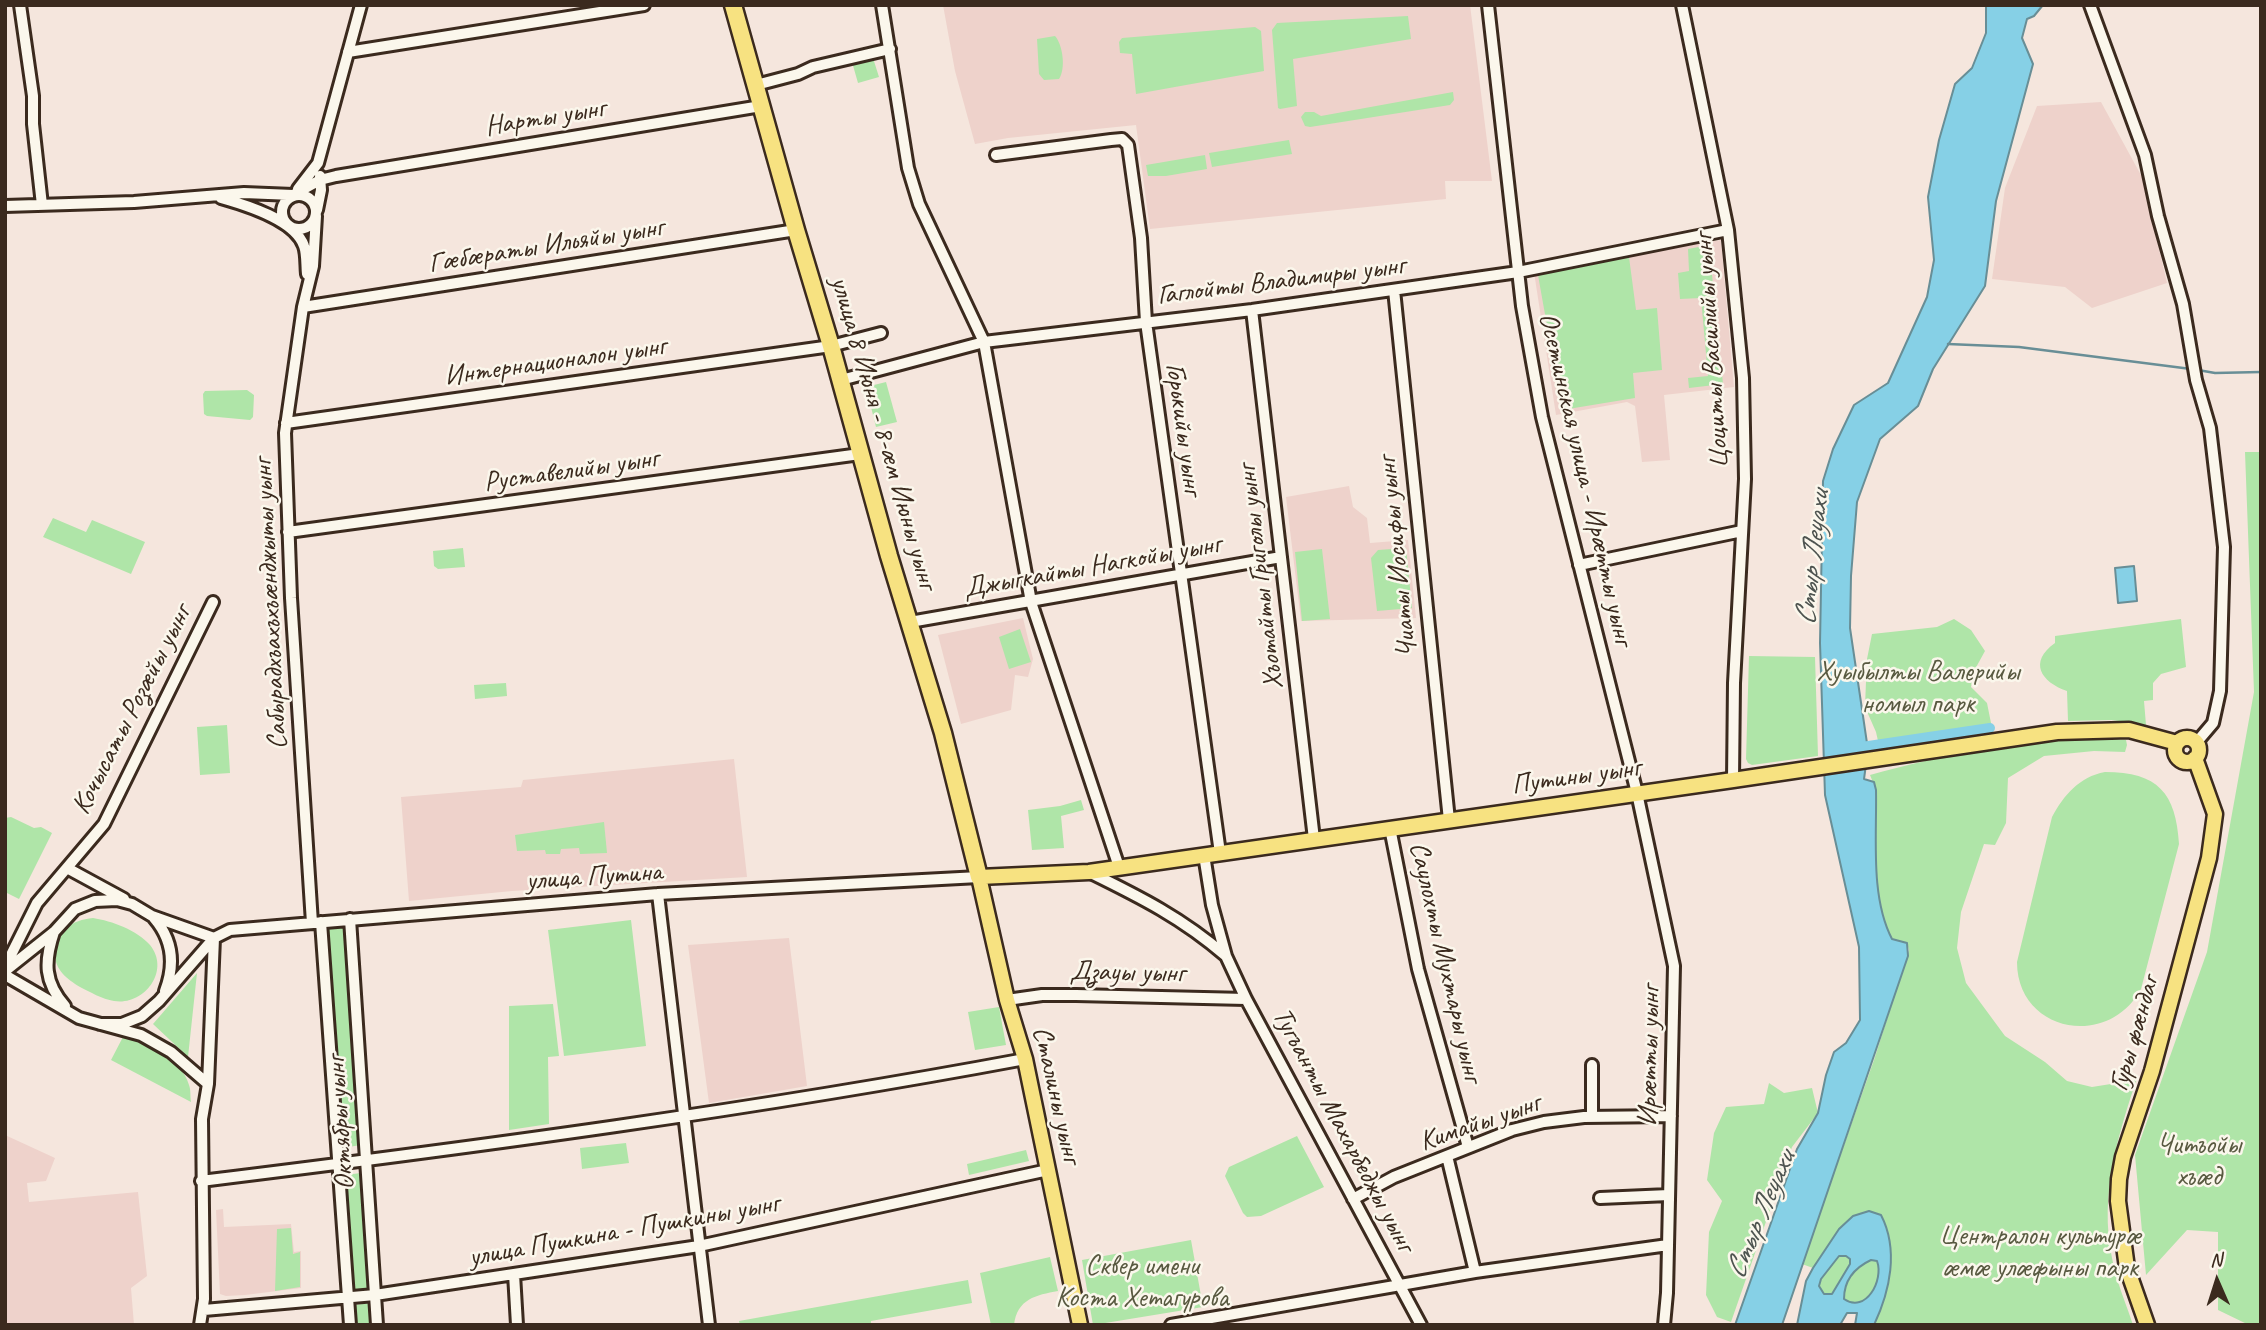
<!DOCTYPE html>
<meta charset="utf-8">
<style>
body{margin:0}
#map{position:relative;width:2266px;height:1330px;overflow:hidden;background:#f5e6dd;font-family:Caveat,sans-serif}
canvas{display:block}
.frame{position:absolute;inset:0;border:7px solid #3b2a1e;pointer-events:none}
.north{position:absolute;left:2182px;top:1246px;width:70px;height:70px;-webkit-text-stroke:5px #fbf7ec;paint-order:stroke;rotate:357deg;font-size:19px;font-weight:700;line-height:28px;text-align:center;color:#3b2a1e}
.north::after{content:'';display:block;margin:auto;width:24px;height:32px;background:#3b2a1e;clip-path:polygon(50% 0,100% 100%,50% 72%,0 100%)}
</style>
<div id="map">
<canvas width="2266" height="1330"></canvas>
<div class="frame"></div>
<div class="north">N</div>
</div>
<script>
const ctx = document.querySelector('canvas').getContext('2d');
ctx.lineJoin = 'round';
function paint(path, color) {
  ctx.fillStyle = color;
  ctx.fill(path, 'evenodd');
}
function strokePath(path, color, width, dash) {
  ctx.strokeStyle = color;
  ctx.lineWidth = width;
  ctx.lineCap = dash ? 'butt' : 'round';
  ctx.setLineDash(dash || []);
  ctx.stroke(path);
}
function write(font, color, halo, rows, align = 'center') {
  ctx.font = font + ' Caveat,sans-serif';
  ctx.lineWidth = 5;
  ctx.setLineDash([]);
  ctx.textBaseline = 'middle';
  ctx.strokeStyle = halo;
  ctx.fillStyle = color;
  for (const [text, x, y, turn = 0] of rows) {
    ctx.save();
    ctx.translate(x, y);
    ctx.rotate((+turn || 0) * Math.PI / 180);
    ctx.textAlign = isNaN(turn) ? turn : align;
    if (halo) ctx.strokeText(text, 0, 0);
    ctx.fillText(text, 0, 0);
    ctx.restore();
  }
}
paint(new Path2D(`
 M943 5H1470L1492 181H1445L1446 199 1150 229 1136 125 1008 138 975 144 955 71Z
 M2101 102 2142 177 2167 283 2092 308 2065 287 1992 279 2005 188 2037 106Z
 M1721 240 1734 387 1664 395 1670 460 1642 462 1635 406 1627 402 1556 415 1534 272Z
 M1349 486 1353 507 1367 518 1370 543 1408 540 1416 618 1301 621 1286 497Z
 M1023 618 1033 659 1028 677 1015 675 1011 710 961 724 938 635Z
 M734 759 747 877 512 891 409 901 401 797 521 787 523 780Z
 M789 938 807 1086 709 1103 688 945Z
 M5 1135 55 1158 46 1181 27 1183 29 1202 138 1192 147 1276 131 1288 134 1325H5Z
 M223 1209 224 1227 291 1224 294 1252 301 1251V1288L245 1295 226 1296 220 1294 216 1210Z`), '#eed2cb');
paint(new Path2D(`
 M1408 16 1411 39 1293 59 1297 106 1280 109 1278 108 1272 30 1277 23Z
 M1255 27 1261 31 1264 71 1136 94 1132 54 1120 53 1119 42 1122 38Z
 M1055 36C1063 45 1066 69 1059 79L1044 80 1039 74 1037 39Z
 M873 58 879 77 858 83 852 62Z
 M1453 92 1454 100 1450 105 1310 127 1305 126 1301 117 1305 112H1314L1321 116Z
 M1289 140 1292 154 1212 167 1209 153Z
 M1205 155 1207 169 1166 176H1148L1146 165Z
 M1709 245 1723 384 1689 388 1688 378 1708 376 1701 298 1680 299 1678 273 1689 271 1688 249Z
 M1629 257 1636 310 1657 308 1662 370 1633 373 1635 398 1562 410 1538 275Z
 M886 382 897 422 876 427 866 387Z
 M247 390 254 395 253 417 250 420 207 416 204 414 203 394 205 391Z
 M2245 452H2261V1325H2249L2218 1310V1232L2187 1230 2146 1275 2135 1155 2207 952 2254 692Z
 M53 518 86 532 92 520 145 542 131 574 43 537Z
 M463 548 465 567 438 569 434 566 433 551Z
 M1406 548 1412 608 1377 611 1371 558 1378 550Z
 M1322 549 1330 619 1302 621 1295 552Z
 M1954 619 1971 630 1985 651 1974 671 1971 687 1987 703 1993 733 1880 750 1876 732 1865 707 1866 681 1869 671 1867 659 1872 634 1937 627Z
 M2181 619 2186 667 2161 674 2153 683V700L2144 701 2146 725 2112 720 2068 721 2067 691C2041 682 2028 662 2055 643V636Z
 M1020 629 1031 662 1009 669 999 637Z
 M1749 656 1815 657 1818 756 1752 765 1748 763 1746 759Z
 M506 683 507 696 475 699 474 685Z
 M227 725 230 773 200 775 197 727Z
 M2095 737 2126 740 2127 745 2125 752 2094 751 2044 756 2008 778 2006 823 1995 845 1984 844 1961 912 1957 948 1966 983 2005 1036 2045 1062 2067 1081 2092 1087 2117 1083 2138 1075C2118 1135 2099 1194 2112 1258 2116 1281 2126 1303 2133 1325H1874C1894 1282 1890 1269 1885 1224L1839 1229 1813 1268 1802 1264 1874 1060 1909 950 1907 943 1892 939C1870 897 1877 837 1876 790L1870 775C1943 755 2019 739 2095 737Z
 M2105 772C2158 772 2176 793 2179 844L2141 989C2108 1050 2017 1032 2017 962L2052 817C2064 795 2079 777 2105 772Z
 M1081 800 1084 810 1061 816 1064 848 1032 850 1028 810 1060 806Z
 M11 817 34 828 41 827 52 833 19 899 5 892V818Z
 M604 822 607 853 580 854 579 848 561 849 560 854H546L545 850 517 851 515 835Z
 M93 918C112 921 137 930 150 945 171 971 144 1006 114 1001 102 999 90 992 80 987 67 979 55 970 55 954 55 931 72 920 93 918Z
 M631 920 646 1046 564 1056 548 930Z
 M344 926 347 929 361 1145 342 1148 326 932 328 927Z
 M197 973 188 1057 153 1024Z
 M553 1004 559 1056 548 1057 549 1124 509 1130V1006Z
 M999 1007 1006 1045 975 1050 968 1012Z
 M124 1035C147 1043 182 1059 189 1085 191 1090 190 1096 191 1102L111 1060Z
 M1769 1083 1784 1093 1812 1088 1818 1113 1792 1147 1731 1322 1717 1317 1706 1295 1709 1232 1722 1201 1707 1180 1714 1133 1726 1107 1764 1104Z
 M1297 1136 1324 1187 1261 1216 1247 1217 1243 1213 1225 1176 1229 1167Z
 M626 1143 629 1163 582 1169 580 1148Z
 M1026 1150 1029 1161 969 1175 967 1164Z
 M361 1173 370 1284 369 1289 355 1291 351 1286 344 1178 345 1175Z
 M291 1228 293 1254 300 1252V1287L275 1291 277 1229Z
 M1191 1240 1203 1307 1093 1325 1082 1260Z
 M1839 1256H1846L1850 1259V1264L1832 1294H1824L1819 1286 1821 1279Z
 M1050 1257 1058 1291C1036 1295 1017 1299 1014 1325H991L980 1273Z
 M1871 1260 1877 1261C1884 1280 1866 1314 1844 1299 1844 1280 1854 1268 1871 1260Z
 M968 1280 972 1303 871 1321V1325H740L739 1321Z
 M369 1303 371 1309 373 1325H354L355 1305Z`), '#afe5a8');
const water = new Path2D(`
 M1986 5H2043L2034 16 2027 19 2022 38 2033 64 1996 201 1985 286 1933 369 1918 406 1880 439 1857 502 1851 576 1850 628 1868 750 1864 779 1874 782 1876 790C1877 836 1870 897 1892 939L1907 943 1908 956 1782 1325H1735L1797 1149 1818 1113 1826 1075 1834 1052 1846 1043 1860 1020 1859 947 1825 795 1820 643 1823 481 1833 449 1854 405 1888 383 1927 297 1934 260 1928 197 1939 140 1955 84 1972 68 1986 33Z
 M2134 566 2137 601 2118 603 2115 568Z
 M1869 1211 1881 1215C1899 1250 1890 1291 1874 1325H1855L1857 1313H1847L1840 1325H1797L1806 1281 1813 1268 1839 1229 1853 1216ZM1839 1256H1846L1850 1259V1264L1832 1294H1824L1819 1286 1821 1279ZM1871 1260 1877 1261C1884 1280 1866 1314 1844 1299 1844 1280 1854 1268 1871 1260Z`);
paint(water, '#86d0e6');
strokePath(water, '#688e96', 2);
strokePath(new Path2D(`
 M1948 344 2019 347 2191 369
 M2198 370 2215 373 2261 372`), '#688e96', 2.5);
strokePath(new Path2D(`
 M1855 748 1990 728`), '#86d0e6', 10);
const minor = new Path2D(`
 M20 5 33 96V124L42 205
 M882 5 908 168 919 204 984 342 1031 602 1119 867
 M1488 5 1522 306 1542 417 1637 793 1674 966 1667 1293 1664 1325
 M1682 5 1728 230 1743 378 1745 479 1734 683 1733 780
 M2090 5 2145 155 2158 216 2183 304 2196 380 2210 428 2224 547 2220 691 2213 723 2196 743
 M348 52 644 5
 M756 85 798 74 813 67 890 49
 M996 155 1111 140 1122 139 1128 145 1141 238 1146 322 1220 853
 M298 189 318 163 361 5
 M282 212a17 17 0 1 1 34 0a17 17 0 1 1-34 0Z
 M293 195 320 180 336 176 761 106
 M221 198C246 205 295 220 304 246 307 254 306 265 307 274
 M5 206 134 202 244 193 293 195
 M317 210 321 190 320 176
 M1394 290 1449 820
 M303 307 796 230
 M1252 310 1314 839
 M841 380 984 342 1252 310 1518 272 1728 230
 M286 423 831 346 881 333
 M288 532 860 454
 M1579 565 1742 531
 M910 622 1281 557
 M1390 828 1418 969 1468 1147
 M1204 855 1212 905 1226 956 1246 999 1421 1325
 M67 868 124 899
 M1089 872C1140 897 1182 918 1226 956
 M658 894 709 1325
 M154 918C173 940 175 965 165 991
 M350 919 377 1325
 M321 922 350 1325
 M312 923 291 598 285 433 303 307 313 266 316 216
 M54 932C44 962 44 982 65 1006
 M5 967 37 903 104 824 213 602
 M5 971 54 932 75 909 95 901 117 900 132 904 152 916 214 938
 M5 975 79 1018 141 1035 171 1052 208 1084
 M1007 1000 1042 995H1076L1246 999
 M100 1024H122L142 1016 159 1001 214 938 230 930 658 894 979 877
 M1592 1065V1117
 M1447 1156 1475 1272
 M201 1181C477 1147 752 1110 1025 1059
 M1600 1198 1669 1195
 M1353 1199 1394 1177 1512 1130 1544 1122 1584 1117 1671 1116
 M514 1274 517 1325
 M204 1310 375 1295 699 1246 1048 1170
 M200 1325 204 1299 202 1119 208 1084 214 938
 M1171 1325 1475 1272 1668 1245`);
const major = new Path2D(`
 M2175 750a12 12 0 1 1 24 0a12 12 0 1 1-24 0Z
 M1080 1325 1025 1059 1007 1000 979 877 1089 872 1733 780 2057 732 2129 730 2177 743
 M2147 1325 2127 1268 2118 1201 2119 1179 2123 1157 2152 1071 2209 858 2215 814 2195 758`);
const highway = new Path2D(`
 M733 5 796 230 831 346 889 556 943 733 979 877`);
strokePath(minor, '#3b2a1e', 16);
strokePath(major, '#3b2a1e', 19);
strokePath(highway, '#3b2a1e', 21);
strokePath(minor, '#fbf7ec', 10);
strokePath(major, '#f7e281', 14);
strokePath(highway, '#f7e281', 16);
write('28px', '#3b2a1e', '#fbf7ec', [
 ["Нарты уынг",545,118,-9],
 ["Гæбæраты Ильяйы уынг",546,246,-9],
 ["Гаглойты Владимиры уынг",1281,281,-7],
 ["Цоциты Василийы уынг",1712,351,-94],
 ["Интернационалон уынг",555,362,-8],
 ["Горькийы уынг",1183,429,82],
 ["улица 8 Июня - 8-ӕм Июны уынг",883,433,74],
 ["Руставелийы уынг",571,471,-8],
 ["Осетинская улица - Ирæтты уынг",1585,479,77],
 ["Чиаты Иосифы уынг",1398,557,-96],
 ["Джыгкайты Нагкойы уынг",1092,567,-10],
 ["Хъотайты Григолы уынг",1261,577,-97],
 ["Сабырадхъахъхъæнджыты уынг",271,604,-93],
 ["Кочысаты Розæйы уынг",132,710,-63],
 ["Путины уынг",1576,777,-8],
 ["улица Путина",594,877,-4],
 ["Саулохты Мухтары уынг",1445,962,77],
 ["Дзауы уынг",1127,973,1],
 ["Гуры фӕндаг",2135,1034,-74],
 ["Ирæтты уынг",1650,1056,-89],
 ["Сталины уынг",1056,1095,77],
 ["Октябры уынг",341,1123,-94],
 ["Кимайы уынг",1480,1123,-19],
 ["Тугъанты Махарбеджы уынг",1343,1130,62],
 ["улица Пушкина - Пушкины уынг",624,1231,-10]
]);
write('28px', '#585940', '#fbf7ec', [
 ["Хуыбылты Валерийы",1918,673],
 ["номыл парк",1918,705],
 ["Читъойы",2199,1146],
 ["хъæд",2199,1178],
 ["Централон культурæ",2040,1237],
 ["æмæ улæфыны парк",2040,1269],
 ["Сквер имени",1142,1267],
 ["Коста Хетагурова",1142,1299]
]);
write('italic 30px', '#4e5450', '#fbf7ec', [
 ["Стыр Леуахи",1813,558,-84],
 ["Стыр Леуахи",1761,1215,-67]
]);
</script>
